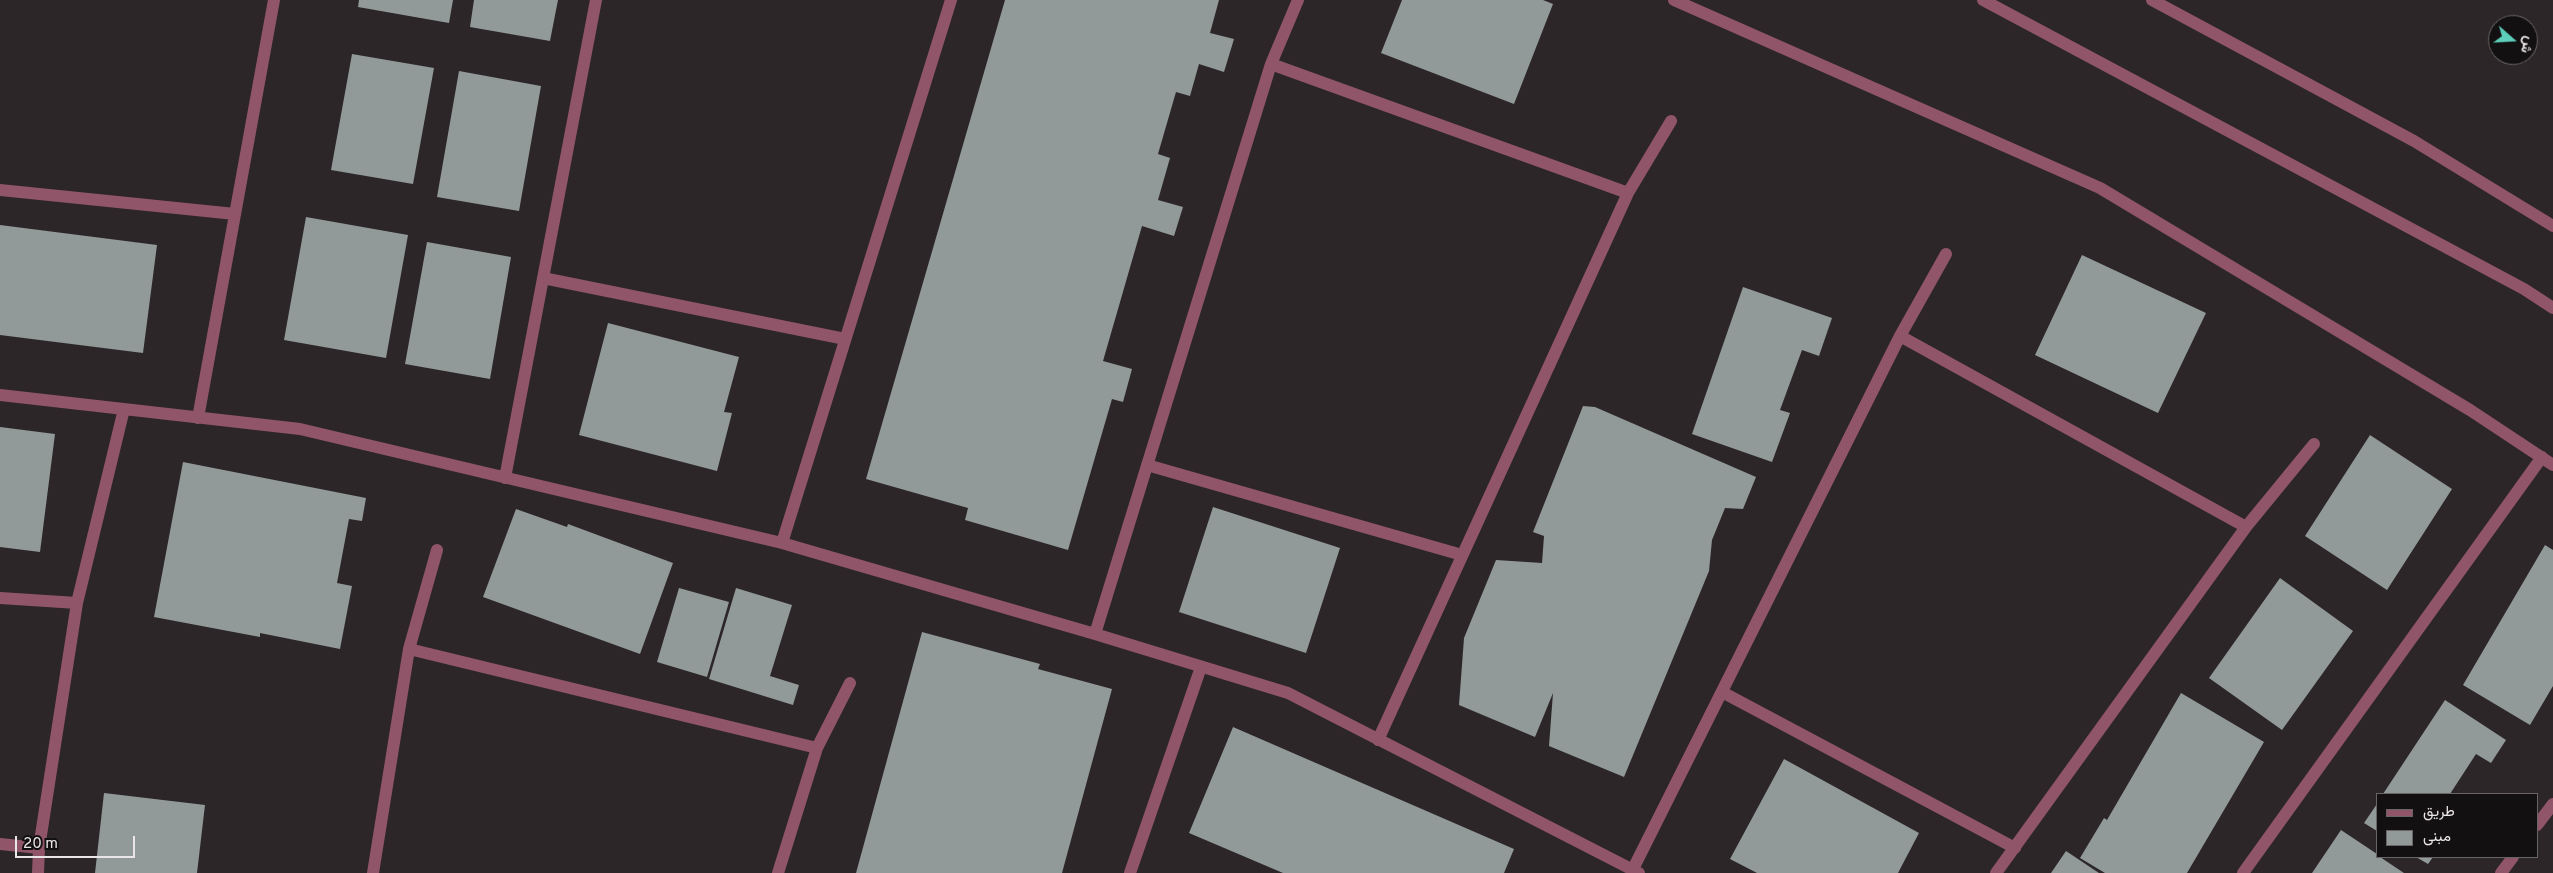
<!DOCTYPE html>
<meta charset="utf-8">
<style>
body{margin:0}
#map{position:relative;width:2553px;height:873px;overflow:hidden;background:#2d2628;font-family:Overpass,Vazirmatn,sans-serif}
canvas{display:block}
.legend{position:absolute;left:2376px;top:793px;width:162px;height:65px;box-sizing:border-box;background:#131011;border:1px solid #696567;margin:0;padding:6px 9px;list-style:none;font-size:15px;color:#eae5e7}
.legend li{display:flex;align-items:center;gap:10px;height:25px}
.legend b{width:25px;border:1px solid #696567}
.north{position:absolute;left:2488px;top:15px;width:50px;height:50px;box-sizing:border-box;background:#131011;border:1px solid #696567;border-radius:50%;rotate:109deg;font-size:14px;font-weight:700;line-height:20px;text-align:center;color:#eae5e7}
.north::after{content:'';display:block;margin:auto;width:18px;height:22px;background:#5cceba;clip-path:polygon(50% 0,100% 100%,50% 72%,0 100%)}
.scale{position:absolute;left:15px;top:836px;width:120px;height:22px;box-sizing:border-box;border:2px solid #eae5e7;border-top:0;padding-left:6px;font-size:15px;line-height:18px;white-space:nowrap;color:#eae5e7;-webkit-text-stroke:4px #131011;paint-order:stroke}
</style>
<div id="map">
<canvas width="2553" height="873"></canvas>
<ul class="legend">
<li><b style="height:6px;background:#905569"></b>طريق</li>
<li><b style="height:14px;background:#919a98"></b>مبنى</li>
</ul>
<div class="north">ش</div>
<div class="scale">20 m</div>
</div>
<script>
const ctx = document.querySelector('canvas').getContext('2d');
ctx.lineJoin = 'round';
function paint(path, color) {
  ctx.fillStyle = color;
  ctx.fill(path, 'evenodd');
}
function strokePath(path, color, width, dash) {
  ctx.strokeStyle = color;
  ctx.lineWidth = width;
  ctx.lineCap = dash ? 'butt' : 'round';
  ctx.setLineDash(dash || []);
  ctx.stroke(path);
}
paint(new Path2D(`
 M359 0H453L449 23 358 7Z
 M474 0H558L550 41 470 27Z
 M1005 0H1219L1210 33 1234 39 1224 72 1199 64 1190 96 1176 92 1158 154 1170 158 1158 200 1183 207 1174 236 1142 226 1103 361 1132 369 1123 402 1112 399 1068 550 965 520 968 508 866 479Z
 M1402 0H1543L1553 4 1514 104 1381 53Z
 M352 54 434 68 413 184 331 170Z
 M459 71 541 86 519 211 437 197Z
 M306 217 408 235 386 358 284 340Z
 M0 225 157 245 143 353 0 335Z
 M427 242 511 257 490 379 405 364Z
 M2082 255 2206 313 2158 413 2035 355Z
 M1743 287 1832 318 1819 356 1802 350 1780 410 1790 413 1772 462 1692 434Z
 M608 323 739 357 724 412 732 413 717 471 579 435Z
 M1583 406 1595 407 1756 477 1743 509 1725 508 1712 540 1709 571 1624 777 1549 746 1553 693 1535 737 1459 705 1464 638 1496 560 1542 563 1544 536 1533 532Z
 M0 427 55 434 40 552 0 547Z
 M2370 435 2452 489 2387 590 2305 536Z
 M183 462 366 498 362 521 349 519 337 583 352 586 340 649 260 633V637L154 617Z
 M1213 507 1340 548 1306 653 1179 612Z
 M516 509 567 527 568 524 673 563 640 654 483 597Z
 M2545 545 2553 550V686L2530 725 2463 685Z
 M2280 578 2353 631 2282 730 2209 678Z
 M679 588 729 602 707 677 657 662Z
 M736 588 792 605 770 676 799 685 793 705 709 679Z
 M922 632 1040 664 1038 669 1112 689 1062 873H856Z
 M2181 693 2264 742 2187 873H2105L2080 858 2104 818 2107 820Z
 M2445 700 2506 740 2491 763 2476 754 2450 794H2383Z
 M1233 727 1514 849 1504 873H1283L1189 833Z
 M1784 759 1919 833 1898 873H1757L1730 859Z
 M104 793 205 805 197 873H95Z
 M2377 804V831L2364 823Z
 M2341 830 2377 854V857H2380L2404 873H2312Z
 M2066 851 2099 873H2051Z
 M2416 857H2433L2428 864Z`), '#919a98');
strokePath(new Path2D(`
 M1674 0 2100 188 2470 410 2553 465
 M1271 64 1628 193
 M0 190 235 214
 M543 278 845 339
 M1900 336 2246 527
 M0 395 300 429 782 543 1095 634 1288 693 1639 873
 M198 418 274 0
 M1147 465 1462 555
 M505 478 596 0
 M782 543 951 0
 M0 598 77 603 39 848 0 844
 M77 603 124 409
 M1095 634 1271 64 1298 0
 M409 649 817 748 778 873
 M1722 692 2015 848
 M1378 740 1628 193 1671 121
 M817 748 850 683
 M2537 825 2553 804
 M1633 869 1900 336 1946 254
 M38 873 39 848
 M373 873 409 649 437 550
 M1130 873 1201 667
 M1996 873 2246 527 2314 444
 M2243 873 2542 457
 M2501 873 2513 857`), '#905569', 12);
strokePath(new Path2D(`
 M1983 0 2524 289 2553 308
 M2152 0 2414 141 2553 226`), '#905569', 12);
</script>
